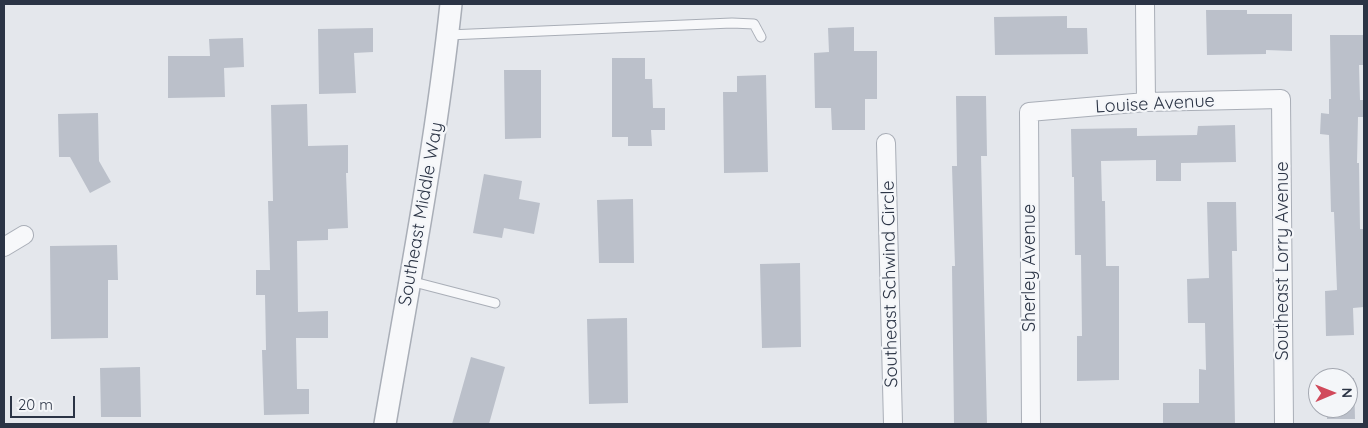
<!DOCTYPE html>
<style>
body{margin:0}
#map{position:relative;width:1368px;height:428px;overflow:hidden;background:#e4e7ec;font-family:Quicksand,sans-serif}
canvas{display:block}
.frame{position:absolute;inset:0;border:5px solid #2b3445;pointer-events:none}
.north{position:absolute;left:1308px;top:368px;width:50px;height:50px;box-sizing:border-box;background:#f4f6f9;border:1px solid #a4a8b1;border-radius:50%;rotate:89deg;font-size:14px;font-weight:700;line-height:20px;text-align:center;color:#2b3445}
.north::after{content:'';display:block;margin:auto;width:18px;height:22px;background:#d1495b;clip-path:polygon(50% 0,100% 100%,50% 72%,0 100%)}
.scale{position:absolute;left:10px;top:396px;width:65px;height:22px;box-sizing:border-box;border:2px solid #2b3445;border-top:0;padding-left:6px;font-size:15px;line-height:18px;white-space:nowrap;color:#2b3445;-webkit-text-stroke:4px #f4f6f9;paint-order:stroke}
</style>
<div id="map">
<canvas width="1368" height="428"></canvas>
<div class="frame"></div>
<div class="north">N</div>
<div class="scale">20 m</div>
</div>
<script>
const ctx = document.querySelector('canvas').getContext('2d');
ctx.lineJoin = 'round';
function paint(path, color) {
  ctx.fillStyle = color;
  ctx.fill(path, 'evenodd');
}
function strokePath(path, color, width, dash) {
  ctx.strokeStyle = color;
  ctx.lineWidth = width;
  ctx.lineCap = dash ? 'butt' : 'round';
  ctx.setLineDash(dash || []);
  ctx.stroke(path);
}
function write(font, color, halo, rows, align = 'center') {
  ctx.font = font + ' Quicksand,sans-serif';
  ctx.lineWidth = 4.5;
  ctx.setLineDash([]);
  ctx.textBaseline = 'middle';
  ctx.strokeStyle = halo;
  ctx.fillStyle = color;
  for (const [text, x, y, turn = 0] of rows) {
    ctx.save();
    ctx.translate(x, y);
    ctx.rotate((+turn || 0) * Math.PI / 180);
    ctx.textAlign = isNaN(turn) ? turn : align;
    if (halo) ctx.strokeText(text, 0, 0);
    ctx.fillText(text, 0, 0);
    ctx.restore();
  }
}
paint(new Path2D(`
 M1206 10H1247V14H1292V51L1266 50V54L1207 55Z
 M1067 16V28H1087L1088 54 995 55 994 17Z
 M854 27V51H877V99H865V130H832L831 108H815L814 53 829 52 828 28Z
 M373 28V52L354 53 356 93 319 94 318 29Z
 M1330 35H1364V65H1359L1360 100H1364V117H1358L1357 163H1359L1360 229H1364V307L1353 308 1354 335 1326 336 1325 291 1337 290 1334 212H1331L1329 135 1320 134 1321 113 1329 114V99H1331Z
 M243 38 244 67 224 68 225 97 168 98V56H210L209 39Z
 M612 58H645V79H652L653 108H665V130H651L652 146H628V137H612Z
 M504 70H541V138L505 139Z
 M766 75 768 172 724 173 723 92H737V76Z
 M956 96H986L987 156H981L987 424H954L952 266H955L952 166H957Z
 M307 104 308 146 348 145V173H346L348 228 328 229V240L297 241 298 312 328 311V338H296L297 389H309V414L264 415 262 350H266L265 295H256V270H270L268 201H273L271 105Z
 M98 113 99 161 111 182 90 193 70 157H59L58 114Z
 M1235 125 1236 162 1181 163V181H1156V160L1101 161 1102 201H1105L1106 266H1119V380L1077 381V336H1082L1081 255H1075L1074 177H1072L1071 129 1137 128V136L1197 135 1198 126Z
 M484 174 522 181 519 199 540 203 534 234 504 228 502 238 473 233Z
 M633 199 634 263H599L597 200Z
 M1207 202H1236L1237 251H1232L1235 424H1163V403H1199V369L1206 370 1205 323H1188L1187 279 1209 278Z
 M117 245 118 280H108V338L51 339 50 246Z
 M800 263 801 347 762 348 760 264Z
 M627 318 628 403 589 404 587 319Z
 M471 357 505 367 489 424H452Z
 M140 367 141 417H101L100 368Z
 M1345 378H1354L1355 419H1327V408H1348V378Z`), '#bbc0ca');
const service = new Path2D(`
 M448 35 732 23 754 24 761 37
 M410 281 495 303`);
const minor = new Path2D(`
 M1145 4 1146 102
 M886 143 893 424
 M4 247 24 235
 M1031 424 1029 112 1146 102 1281 99 1284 424`);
const tertiary = new Path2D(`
 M385 424C409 284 436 145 451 4`);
strokePath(service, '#a9aeb7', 11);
strokePath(minor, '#a9aeb7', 20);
strokePath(tertiary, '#a9aeb7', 24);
strokePath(service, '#f7f8fa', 9);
strokePath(minor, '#f7f8fa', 18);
strokePath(tertiary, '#f7f8fa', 21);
write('18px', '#2b3445', '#f4f6f9', [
 ["Louise Avenue",1155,104,-3],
 ["Southeast Middle Way",421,214,-80],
 ["Southeast Lorry Avenue",1283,261,-90],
 ["Sherley Avenue",1030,268,-90],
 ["Southeast Schwind Circle",890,284,-91]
]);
</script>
